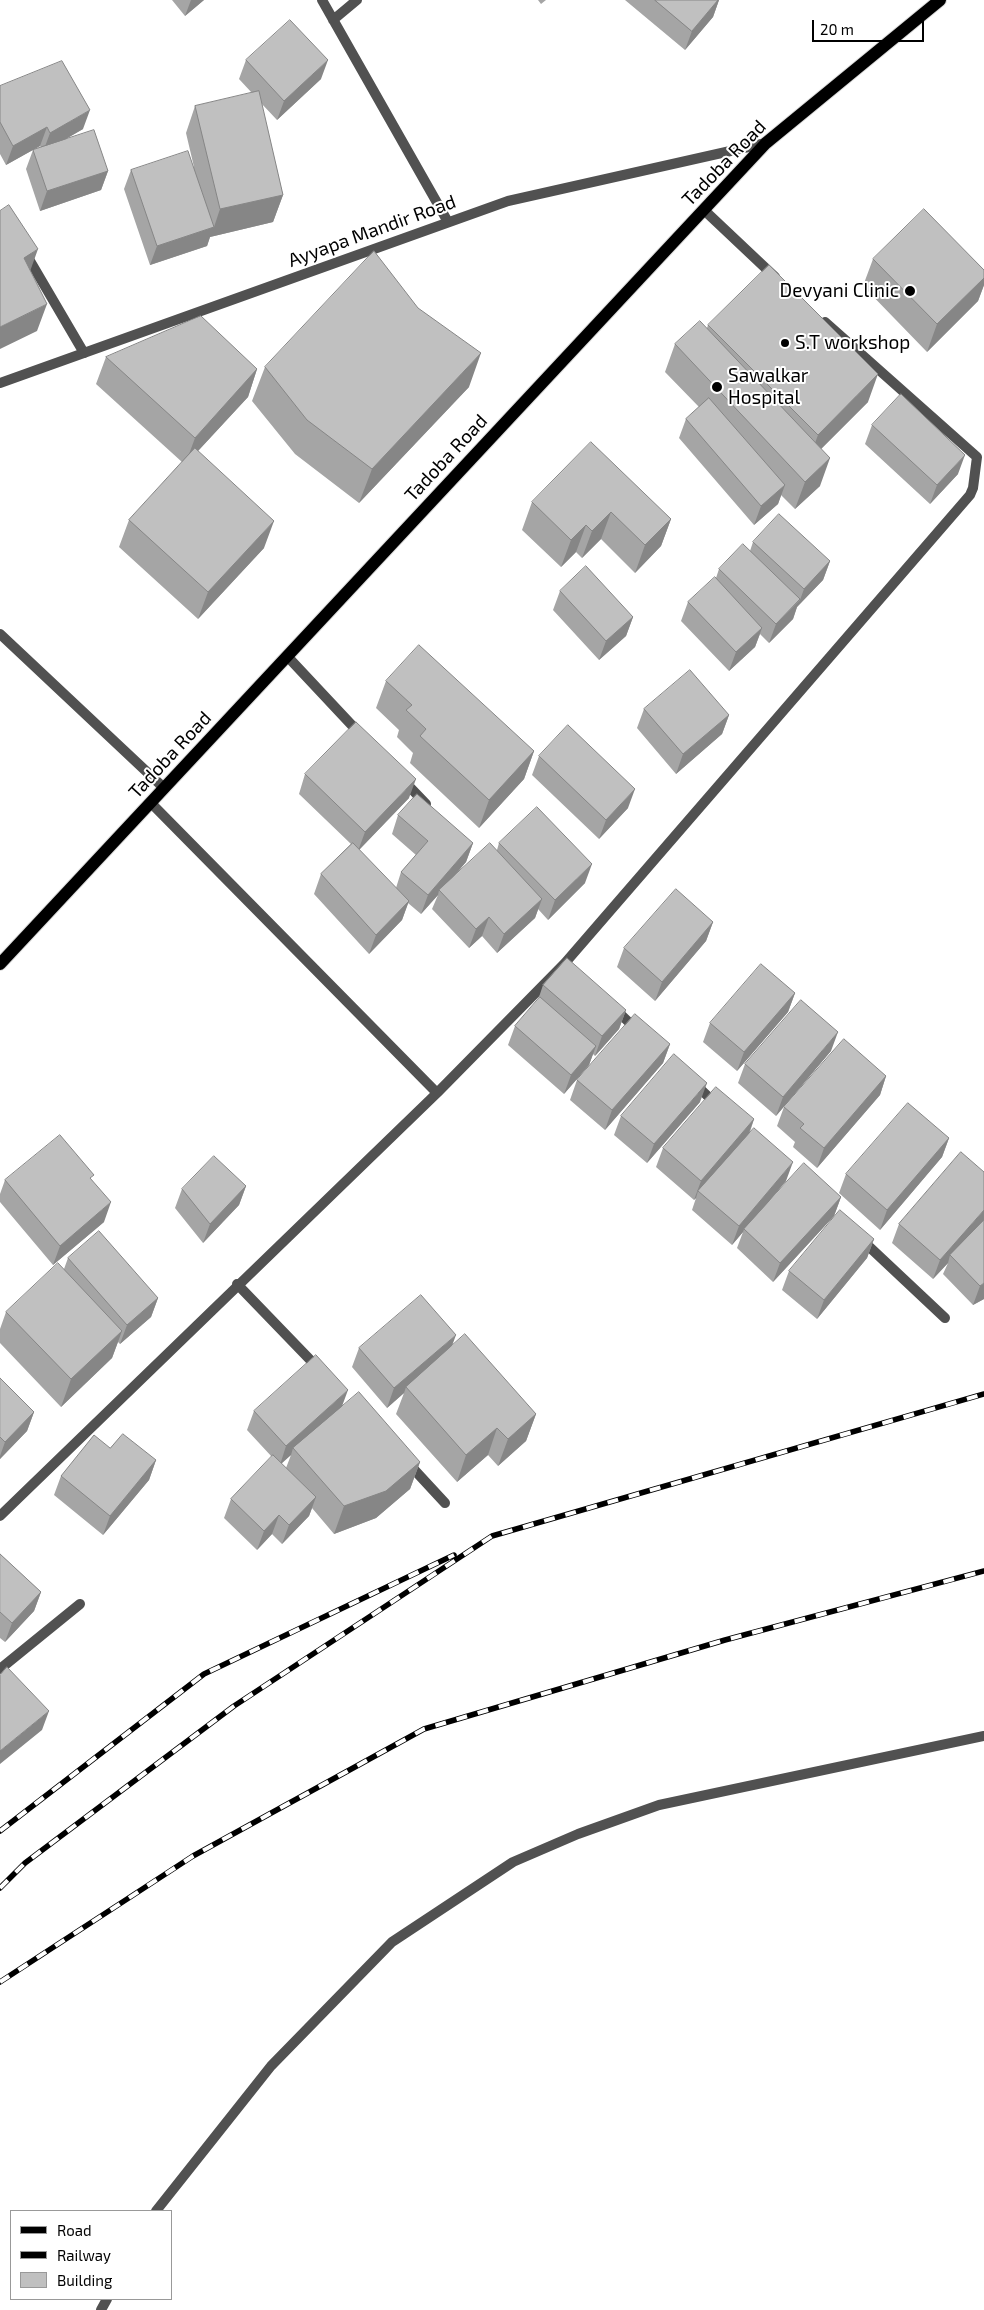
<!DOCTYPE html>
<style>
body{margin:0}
#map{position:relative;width:984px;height:2310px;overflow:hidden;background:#fff;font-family:"Exo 2",sans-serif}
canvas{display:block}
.legend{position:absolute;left:10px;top:2210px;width:162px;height:90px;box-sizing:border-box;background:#fff;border:1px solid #999;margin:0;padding:6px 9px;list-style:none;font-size:15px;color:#000}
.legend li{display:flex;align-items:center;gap:10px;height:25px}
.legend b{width:25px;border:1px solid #999}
.scale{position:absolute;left:812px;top:20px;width:112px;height:22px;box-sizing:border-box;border:2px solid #000;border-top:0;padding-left:6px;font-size:15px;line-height:18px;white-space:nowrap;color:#000;-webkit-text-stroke:4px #fff;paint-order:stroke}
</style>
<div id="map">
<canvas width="984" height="2310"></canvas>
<ul class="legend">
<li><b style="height:6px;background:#000"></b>Road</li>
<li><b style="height:6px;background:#000"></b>Railway</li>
<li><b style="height:14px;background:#c0c0c0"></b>Building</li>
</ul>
<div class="scale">20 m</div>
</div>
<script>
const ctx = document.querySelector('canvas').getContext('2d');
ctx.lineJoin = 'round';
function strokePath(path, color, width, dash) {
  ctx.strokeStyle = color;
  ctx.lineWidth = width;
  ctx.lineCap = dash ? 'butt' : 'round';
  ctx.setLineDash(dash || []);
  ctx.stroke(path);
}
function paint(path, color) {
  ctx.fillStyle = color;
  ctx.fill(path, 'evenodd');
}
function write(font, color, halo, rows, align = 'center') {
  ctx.font = font + ' "Exo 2",sans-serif';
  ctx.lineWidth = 4;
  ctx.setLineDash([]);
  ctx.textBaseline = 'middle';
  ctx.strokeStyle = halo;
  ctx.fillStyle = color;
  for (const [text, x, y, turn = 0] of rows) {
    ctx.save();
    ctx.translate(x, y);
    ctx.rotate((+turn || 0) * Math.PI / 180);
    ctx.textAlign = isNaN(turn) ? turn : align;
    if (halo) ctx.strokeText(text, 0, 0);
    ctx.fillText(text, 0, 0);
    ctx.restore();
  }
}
const primary = new Path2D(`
 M0 964 766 143 940 0`);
strokePath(primary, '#dbdbdb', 14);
strokePath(new Path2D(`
 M156 2211 271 2066 392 1942 513 1862 578 1834 659 1805 984 1736
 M101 2310 107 2299`), '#515151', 10);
strokePath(new Path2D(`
 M322 0 448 222
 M333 20 357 0
 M704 210 775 277
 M26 254 84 353
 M0 634 164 788
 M287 656 361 735
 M403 780 426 804
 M151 803 437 1093
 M614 1008 638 1031
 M694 1083 718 1106
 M862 1240 945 1318
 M237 1284 319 1369
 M408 1463 445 1503
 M0 1516 437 1093 565 963 970 495 973 488 977 457 825 322
 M0 1669 80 1604`), '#515151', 10);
strokePath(new Path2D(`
 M0 383 508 201 766 143`), '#515151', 10);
strokePath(primary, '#000', 12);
const rail = new Path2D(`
 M0 1831 204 1674 454 1555
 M0 1888 25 1863 234 1706 492 1536 984 1394
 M0 1982 193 1856 424 1729 725 1640 984 1571`);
strokePath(rail, '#000', 5.5);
strokePath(rail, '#fff', 4, [11]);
paint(new Path2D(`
 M172 0H204L185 16Z
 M538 0H546L541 4Z
 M625 0H719L713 17 685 50Z
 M246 60 321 79 277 120 261 103 283 195 273 222 210 237 207 246 150 265 124 189 131 170 194 167 186 133 195 106 252 93 239 79Z
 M0 86 83 129 66 139 108 171 101 190 40 211 26 169 33 150 41 147 40 146 6 165 0 154Z
 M873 259 984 270V285L978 301 927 352 863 286Z
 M418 308 469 387 359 503 295 454 252 401 265 367Z
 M708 325 868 402 821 449 820 486 795 509 781 495 778 504 754 525 679 438 686 419 699 407 665 372 675 344 707 328Z
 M106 357 257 369 248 397 198 451 264 548 198 619 119 547 129 520 182 462 96 384Z
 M872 425 958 474 930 504 865 444Z
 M532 502 671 519 661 546 635 573 601 539 582 558 576 552 561 567 522 530Z
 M753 542 830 561 823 580 797 607 793 619 769 643 760 634 755 647 729 671 681 621 688 602 716 578 719 569 750 551Z
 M560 591 633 617 626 636 599 660 553 610Z
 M386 681 534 751 524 779 479 828 410 763 413 753 397 737 399 730 376 708Z
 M644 709 729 715 722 734 676 774 637 728Z
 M539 756 628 808 599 839 532 775Z
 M305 774 409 798 359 850 396 888 401 872 416 855 392 834 398 815 473 843 466 862 451 879 497 850 499 843 585 883 548 920 538 909 535 918 497 953 482 936 469 948 432 909 438 895 421 914 408 903 402 920 369 954 314 894 321 874 351 844 299 794Z
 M713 922 706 941 655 1001 617 967 624 948Z
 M543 985 626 1010 619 1029 595 1056 593 1054 589 1065 564 1094 508 1045 515 1026 538 1000Z
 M795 993 788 1012 737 1071 703 1042 710 1023Z
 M670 1044 663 1063 605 1130 570 1100 577 1080Z
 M831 1051 776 1116 738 1083 745 1064Z
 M886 1076 880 1095 817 1168 793 1147 795 1142 777 1126 784 1107Z
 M700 1102 647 1163 614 1135 621 1116Z
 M754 1119 750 1132 786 1181 769 1201 841 1197 834 1216 773 1282 737 1248 743 1232 732 1245 692 1210 696 1198 694 1200 656 1167 663 1148Z
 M949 1138 942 1157 880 1230 839 1193 846 1174Z
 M961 1152 984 1299 973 1305 943 1274 948 1263 933 1279 892 1243 899 1224Z
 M5 1180H92L104 1222 53 1265 0 1202V1194Z
 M246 1186 239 1205 203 1243 175 1208 182 1189Z
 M874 1239 867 1258 817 1319 782 1290 789 1271Z
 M68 1258 158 1298 151 1317 120 1344 118 1342 112 1358 61 1407 0 1343V1329L6 1312 64 1269Z
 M452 1347 536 1414 526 1441 498 1466 488 1455 457 1482 396 1414 404 1393 387 1408 352 1367 359 1348Z
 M0 1378 34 1412 27 1431 0 1459Z
 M342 1406 420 1462 410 1489 376 1518 334 1534 312 1508 309 1516 282 1544 272 1534 257 1550 224 1518 231 1499 272 1457 247 1430 254 1411ZM291 1455 286 1468 281 1463Z
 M110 1448 156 1460 149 1480 103 1535 54 1495 61 1476Z
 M0 1554 41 1592 34 1611 5 1642 0 1638Z`), '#a5a5a5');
paint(new Path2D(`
 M191 0H204L185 16Z
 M718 0H719L713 17 685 50 692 31Z
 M328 60 321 79 277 120 284 101Z
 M90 110 83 129 43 152 50 133Z
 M47 127 40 146 6 165 13 146Z
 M108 171 101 190 40 211 47 191Z
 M283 195 273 222 210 237 207 246 150 265 157 246 214 227 220 209Z
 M38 249 28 277 24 258Z
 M984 278V285L978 301 927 352 937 324Z
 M47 304 37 331 0 349V327Z
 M481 353 469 387 359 503 372 469Z
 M257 369 248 397 185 465 195 438Z
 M878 374 868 402 808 462 818 435Z
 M965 455 958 474 930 504 937 485Z
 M830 458 820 486 795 509 805 482Z
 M785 485 778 504 754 525 761 506Z
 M611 512 601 539 582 558 592 531Z
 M671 519 661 546 635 573 645 545Z
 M274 521 264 548 198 619 208 592Z
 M586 525 576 552 561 567 571 540Z
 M830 561 823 580 797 607 793 619 769 643 776 624 800 600 804 589Z
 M633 617 626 636 599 660 606 641Z
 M762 628 755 647 729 671 736 652Z
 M729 715 722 734 676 774 683 754Z
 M534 751 524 779 479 828 489 800Z
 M416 779 409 798 358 851 365 832Z
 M635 789 628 808 599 839 606 820Z
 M473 843 466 862 441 892 439 890 438 895 421 914 428 895Z
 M592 864 585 883 548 920 555 900Z
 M542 899 535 918 497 953 504 934Z
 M409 901 402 920 369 954 376 935Z
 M489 917 482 936 469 948 476 929Z
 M713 922 706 941 655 1001 662 982Z
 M795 993 788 1012 737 1071 744 1052Z
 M626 1010 619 1029 595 1056 602 1036Z
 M838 1032 831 1051 776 1116 783 1097Z
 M670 1044 663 1063 605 1130 612 1110Z
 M596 1046 589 1065 564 1094 571 1075Z
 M886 1076 880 1095 817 1168 824 1148Z
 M707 1083 700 1102 647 1163 654 1144Z
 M754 1119 747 1138 698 1191 696 1198 694 1200 701 1181Z
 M949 1138 942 1157 880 1230 887 1210Z
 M793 1162 786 1181 745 1230 744 1229 743 1232 732 1245 739 1226Z
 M246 1186 239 1205 203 1243 210 1224Z
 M841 1197 834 1216 773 1282 780 1263Z
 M111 1202 104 1222 53 1265 60 1246Z
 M984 1210V1221L950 1255 948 1263 933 1279 940 1260Z
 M874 1239 867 1258 817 1319 824 1300Z
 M984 1283V1299L973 1305 980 1286Z
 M158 1298 151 1317 120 1344 127 1325Z
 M122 1331 112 1358 61 1407 71 1379Z
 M456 1335 449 1354 406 1387 404 1393 387 1408 394 1388Z
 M348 1390 341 1409 293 1448 291 1455 280 1465 286 1446Z
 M34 1412 27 1431 0 1459V1456L5 1442Z
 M536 1414 526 1441 498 1466 508 1439Z
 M497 1428 488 1455 457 1482 466 1455Z
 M156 1460 149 1480 103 1535 110 1516Z
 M420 1462 410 1489 376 1518 334 1534 344 1506Z
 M316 1497 309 1516 282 1544 289 1525Z
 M279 1515 272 1534 257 1550 264 1531Z
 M41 1592 34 1611 5 1642 12 1623Z
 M49 1711 42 1730 0 1764V1751Z`), '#868686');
const building = new Path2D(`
 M655 0H718L692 31Z
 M290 20 328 60 284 101 246 60Z
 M62 61 90 110 50 133 47 127 13 146 0 122V86Z
 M259 91 283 195 220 209 195 106Z
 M94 130 108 171 47 191 33 150Z
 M188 151 214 227 157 246 131 170Z
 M9 205 38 249 24 258 47 304 0 327V211Z
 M924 209 984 270V278L937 324 873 259Z
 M374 251 418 308 481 353 372 469 307 420 265 367Z
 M769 265 878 374 818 435 708 325Z
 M201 316 257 369 195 438 106 357Z
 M700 321 830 458 805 482 675 344Z
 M901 394 965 455 937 485 872 425Z
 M709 398 785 485 761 506 686 419Z
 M591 442 671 519 645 545 611 512 592 531 586 525 571 540 532 502Z
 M195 448 274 521 208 592 129 520Z
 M779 514 830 561 804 589 753 542Z
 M743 544 800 599 776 624 719 569Z
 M586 566 633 617 606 641 560 591Z
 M715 577 762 628 736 652 688 602Z
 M419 645 534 751 489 800 420 736 426 729 406 710 412 705 386 681Z
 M690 670 729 715 683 754 644 709Z
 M356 722 416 779 365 832 305 774Z
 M568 725 635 789 606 820 539 756Z
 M417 794 473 843 428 895 401 872 428 841 398 815Z
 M537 807 592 864 555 900 499 843Z
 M353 843 409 901 376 935 321 874Z
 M490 843 542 899 504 934 489 917 476 929 439 890Z
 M676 889 713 922 662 982 624 948Z
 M567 958 626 1010 602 1036 543 985Z
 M761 964 795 993 744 1052 710 1023Z
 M540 997 596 1046 571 1075 515 1026Z
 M801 1000 838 1032 783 1097 745 1064Z
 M635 1014 670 1044 612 1110 577 1080Z
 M844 1039 886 1076 824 1148 800 1128 804 1124 784 1107Z
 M674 1054 707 1083 654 1144 621 1116Z
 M716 1087 754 1119 701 1181 663 1148Z
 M908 1103 949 1138 887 1210 846 1174Z
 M754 1128 793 1162 739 1226 698 1191Z
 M60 1135 94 1175 90 1178 111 1202 60 1246 5 1180Z
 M961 1152 984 1172V1210L940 1260 899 1224Z
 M214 1156 246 1186 210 1224 182 1189Z
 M804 1163 841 1197 780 1263 744 1229Z
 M840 1210 874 1239 824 1300 789 1271Z
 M984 1220V1283L980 1286 950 1255Z
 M99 1231 158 1298 127 1325 68 1258Z
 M58 1263 122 1331 71 1379 6 1312Z
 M421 1295 456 1335 394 1388 359 1348Z
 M465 1334 536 1414 508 1439 497 1428 466 1455 406 1387Z
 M316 1355 348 1390 286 1446 254 1411Z
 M0 1378 34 1412 5 1442 0 1437Z
 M359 1392 420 1462 386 1491 344 1506 293 1448Z
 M123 1434 156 1460 110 1516 61 1476 94 1435 110 1448Z
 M273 1455 316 1497 289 1525 279 1515 264 1531 231 1499Z
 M0 1554 41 1592 12 1623 0 1612Z
 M7 1667 49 1711 0 1751V1675Z`);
paint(building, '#c0c0c0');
strokePath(building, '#868686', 1);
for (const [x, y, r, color] of [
 [910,291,6,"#000"],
 [785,343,5,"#000"],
 [717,387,6,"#000"]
]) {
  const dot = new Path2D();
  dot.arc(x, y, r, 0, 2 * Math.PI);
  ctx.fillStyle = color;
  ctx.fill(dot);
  strokePath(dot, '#fff', 2);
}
write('19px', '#000', '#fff', [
 ["Tadoba Road",724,163,-46],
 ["Ayyapa Mandir Road",372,231,-20],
 ["Tadoba Road",446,458,-47],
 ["Tadoba Road",170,755,-47]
]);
write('19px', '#000', '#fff', [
 ["Devyani Clinic",899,291,"right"],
 ["S.T workshop",795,343],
 ["Sawalkar",728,376],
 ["Hospital",728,398]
], 'left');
</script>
